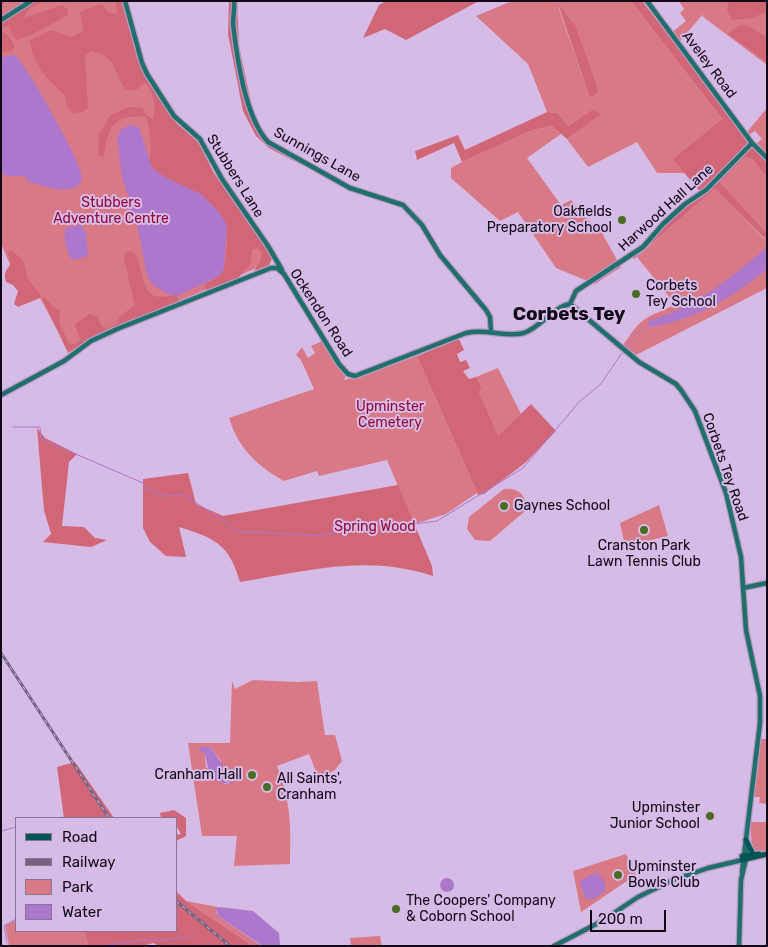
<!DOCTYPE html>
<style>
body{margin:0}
#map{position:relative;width:768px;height:947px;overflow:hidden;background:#d6bbe7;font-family:Rubik,sans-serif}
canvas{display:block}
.frame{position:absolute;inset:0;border:2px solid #120918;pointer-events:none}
.legend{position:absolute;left:15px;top:817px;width:162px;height:115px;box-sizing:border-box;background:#d6bbe7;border:1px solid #887494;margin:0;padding:6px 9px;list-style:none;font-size:15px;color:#120918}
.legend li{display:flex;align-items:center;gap:10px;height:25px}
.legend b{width:25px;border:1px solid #887494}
.scale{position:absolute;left:590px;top:910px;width:76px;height:22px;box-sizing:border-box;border:2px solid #120918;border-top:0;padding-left:6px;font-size:15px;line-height:18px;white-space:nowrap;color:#120918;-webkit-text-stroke:4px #d6bbe7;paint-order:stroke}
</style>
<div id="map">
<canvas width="768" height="947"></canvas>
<div class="frame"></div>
<ul class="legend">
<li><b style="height:6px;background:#045654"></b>Road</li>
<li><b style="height:6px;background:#756381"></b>Railway</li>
<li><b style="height:14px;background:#d97986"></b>Park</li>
<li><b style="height:14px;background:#ad77cc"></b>Water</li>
</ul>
<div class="scale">200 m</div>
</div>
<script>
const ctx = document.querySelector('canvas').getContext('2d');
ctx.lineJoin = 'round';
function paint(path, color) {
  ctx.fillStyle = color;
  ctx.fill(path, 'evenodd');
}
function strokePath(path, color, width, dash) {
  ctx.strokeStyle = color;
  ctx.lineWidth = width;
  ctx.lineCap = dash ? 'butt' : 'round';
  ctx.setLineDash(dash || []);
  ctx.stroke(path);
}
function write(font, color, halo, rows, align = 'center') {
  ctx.font = font + ' Rubik,sans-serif';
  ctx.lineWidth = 4;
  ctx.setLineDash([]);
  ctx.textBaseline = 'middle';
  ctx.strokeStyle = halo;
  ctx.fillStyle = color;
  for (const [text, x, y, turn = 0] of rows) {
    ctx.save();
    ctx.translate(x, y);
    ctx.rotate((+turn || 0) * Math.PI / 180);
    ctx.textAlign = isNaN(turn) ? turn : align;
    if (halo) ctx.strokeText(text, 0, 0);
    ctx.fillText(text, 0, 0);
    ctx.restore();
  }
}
paint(new Path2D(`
 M1 1H123L140 67 176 123 199 143 213 172 270 255 264 265 91 338 69 352 40 298 10 265 1 243Z
 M512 1H631L722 119 674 159 685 173H657L637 142 588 167 567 139 600 114 591 111 568 126 558 113 547 112 528 64 476 16ZM558 6 572 21 599 92 590 98Z
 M679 1H767V65L702 16 705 12 679 42 671 33 686 21 680 13 684 9Z
 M767 108V158L756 144 762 139 755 131 749 135 747 132Z
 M552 126 561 134 527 158 561 205 571 200 583 215 602 233 621 267 595 284 556 268 518 212 500 221 451 178V168L462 162 533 130Z
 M745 157 752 159 767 177V233L720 182Z
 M715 187 764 239 767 237V288L632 357 621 348C629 337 637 322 650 316 658 312 666 310 675 304L637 257Z
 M322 341 346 375 344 380 361 376 417 356 477 493 446 514 414 524 387 460 319 476 317 471 284 481C256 465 239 449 229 418L314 389 301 360 296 355 302 347 308 358 315 353 311 346Z
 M498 368 521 414 498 437 479 392 482 387 476 377Z
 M504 489C519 487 529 497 524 512L490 541 475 540 467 529 469 517Z
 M659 505 668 536 625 546 620 523Z
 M253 680 297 682 317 681 325 735H335L342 761 335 770 319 779 309 754 277 766C291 802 291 826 290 864L234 866 237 836H202L188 743H230L232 681 235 689ZM210 747 221 761 219 777 232 784H225L206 767 205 754 202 751Z
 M761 739H767V804L759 803 760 797H755L753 792Z
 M750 822H767V851H754L752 849Z
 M626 854 636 875 581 912 573 871Z
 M186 901 218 907 216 912 218 916 260 945 272 946H253Z
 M16 920V931H105L87 932 88 946H9L5 925Z
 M380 936 382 946H351L350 938Z`), '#d97986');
paint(new Path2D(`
 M24 1H44L29 9 24 18 62 5 67 9 68 15 33 34 17 40 9 28 10 26 1 28V16Z
 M116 1H123L140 67 176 123 199 143 213 172 269 250 273 257 268 267 254 271 260 262 262 253 258 248 252 250 250 265 237 279 208 291 204 287 205 284C219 278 224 270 226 255 233 213 214 204 180 185 168 179 156 174 149 162 152 151 151 128 146 117 113 114 108 127 104 155L102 157 98 154 99 134 111 115 128 107 143 108 144 113 153 120C156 106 155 94 145 83L136 90 125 89C113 70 116 56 91 51L85 56 88 108 83 112 73 114 68 108 65 96 46 77 35 60 29 41 51 30 72 37 83 31 80 12 99 4 103 5 108 12 117 14Z
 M229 1H237L239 46 255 121 270 141 310 163 302 165 269 148 256 136 243 111 228 34Z
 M386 1H479L406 40 385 29 363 38 379 5Z
 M631 1H642L767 162V177L752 159 745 157 720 182 767 233 765 239 715 188 634 259 632 255 663 224 701 193 673 159 722 119Z
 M731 1H767V12L751 18 732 20 727 10 728 3Z
 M558 4 575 25 599 92 590 98Z
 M740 25 748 26 767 37V62L728 34Z
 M1 31 7 34 15 46 12 51 1 52Z
 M592 110 601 114 567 139 552 126 533 130 462 162 454 143 417 160 415 151 458 135 465 150 547 112 558 113 568 126Z
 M10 250 21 258 25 266 27 278 41 295 40 298 18 307 14 304 18 291 13 285 6 282C3 272 7 270 11 263L8 254Z
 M131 251C144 255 137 297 161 297 166 297 172 295 177 295L179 303 91 338 68 353 42 298 45 297 53 307 60 310 59 323 69 343 74 345 79 342 80 338 75 325 89 314 98 317 101 325 107 329 118 323 119 317 135 305 124 259 125 253Z
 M459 339 464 350 457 354 460 362 466 360 470 368 463 371 469 379 476 377 482 387 479 392 498 436 531 404 556 431 525 463 484 494 478 495 417 356Z
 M37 428 45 438 77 454 69 462 62 526 84 527 95 538 107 540 91 547 43 542 51 534 44 510Z
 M188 473 196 504 223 516 398 485 432 566 433 576C366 554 308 571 240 582 229 544 215 538 179 527L186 557 166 556 150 542 143 528V479Z
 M75 762 114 818H64L57 767Z
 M174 810 186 818V836L176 841V835L181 834 176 825V818H161L160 813Z
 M176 891 186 901 253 946H158L154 943 141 946H88L86 932 176 931Z`), '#d16677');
paint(new Path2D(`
 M15 55C27 66 81 162 82 176 83 179 81 182 80 183 67 198 42 184 28 182L25 176H8L1 173V57Z
 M129 125 139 127 152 168 168 179 201 194 218 211 227 225 224 269 219 276 179 295H170L153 285 147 276 136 218 129 210 130 201 122 177 117 137 122 129Z
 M78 225H81L86 232 88 254 87 256 74 260 71 259C67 250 62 237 66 228Z
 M767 247V269C732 298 695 320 650 327L648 325 649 321C694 308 732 277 767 247Z
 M201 747H210L223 765 220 777 228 783 232 782V784C209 783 209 773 205 754L198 749Z
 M597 872 604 881 606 890 594 899H586L580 884 581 880Z
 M440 885a7 7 0 1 1 14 0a7 7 0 1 1-14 0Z
 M219 907 253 911 279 933 280 945H261L218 916 216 909Z`), '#ad77cc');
strokePath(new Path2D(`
 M626 348 635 335 649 324
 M13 427H40L41 439 143 483 145 488 164 496 184 495 230 525 234 531 322 536 368 523 414 524 437 521 523 468 580 401 600 385 622 353
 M57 818 62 817
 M1 831 16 827
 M7 943 4 926 16 919
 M81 946H87
 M100 946 144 940H166L195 935`), '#ad77cc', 1);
const secondary = new Path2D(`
 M125 1 142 63 147 74 174 116 200 139 222 179 268 246 282 270
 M234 1C235 9 233 16 233 24 237 58 245 117 268 142L350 188 403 205 422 225 440 255 486 310 490 317 491 331
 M647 1 752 143 767 158
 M1 20 31 1
 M570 304 639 362 676 384 681 390 695 411 726 493 741 557 746 630 760 696V723L742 872
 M570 304 576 291 643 247 663 224 685 204 706 190 752 143
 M1 395 64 361 91 341 117 329 271 268H277L284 274 339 364 348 374 355 376 466 333C486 328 505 338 524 333 541 327 553 307 570 304
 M743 588 767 583
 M554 946 602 921 638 897 671 881 708 868 742 860
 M739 946 741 880 746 859 747 843`);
const primary = new Path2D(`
 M746 840 753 854
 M742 856 759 854
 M742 860 767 854`);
strokePath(secondary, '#b39bc2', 7);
strokePath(primary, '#b39bc2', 8);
strokePath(secondary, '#216f6c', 4.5);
strokePath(primary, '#045654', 5);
const rail = new Path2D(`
 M1 653 109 818
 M176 901 230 946`);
strokePath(rail, '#756381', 3);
strokePath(rail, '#d6bbe7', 1, [4]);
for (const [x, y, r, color] of [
 [622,220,5,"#496d26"],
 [636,294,5,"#496d26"],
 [504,506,5,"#496d26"],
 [644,530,5,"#496d26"],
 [252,775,5,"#496d26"],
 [267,787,5,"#496d26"],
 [710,816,5,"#496d26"],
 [618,875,5,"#496d26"],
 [396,909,5,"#496d26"]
]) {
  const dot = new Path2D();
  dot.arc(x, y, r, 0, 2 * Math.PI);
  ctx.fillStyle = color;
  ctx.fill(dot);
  strokePath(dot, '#d6bbe7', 2);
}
write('14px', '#120918', '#d6bbe7', [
 ["Aveley Road",709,65,53],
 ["Sunnings Lane",317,155,29],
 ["Stubbers Lane",235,176,58],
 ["Harwood Hall Lane",666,208,-42],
 ["Ockendon Road",321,313,57],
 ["Corbets Tey Road",725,467,71]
]);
write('14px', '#930936', '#d6bbe7', [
 ["Stubbers",111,203],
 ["Adventure Centre",111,219],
 ["Upminster",390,407],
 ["Cemetery",390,423],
 ["Spring Wood",375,527]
]);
write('14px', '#120918', '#d6bbe7', [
 ["Oakfields",612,212,"right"],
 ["Preparatory School",612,228,"right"],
 ["Corbets",646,286],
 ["Tey School",646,302],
 ["Gaynes School",514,506],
 ["Cranston Park",644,546,"center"],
 ["Lawn Tennis Club",644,562,"center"],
 ["Cranham Hall",242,775,"right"],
 ["All Saints',",277,779],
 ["Cranham",277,795],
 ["Upminster",700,808,"right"],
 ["Junior School",700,824,"right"],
 ["Upminster",628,867],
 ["Bowls Club",628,883],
 ["The Coopers' Company",406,901],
 ["& Coborn School",406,917]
], 'left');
write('bold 19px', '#120918', '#d6bbe7', [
 ["Corbets Tey",569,315]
]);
</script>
